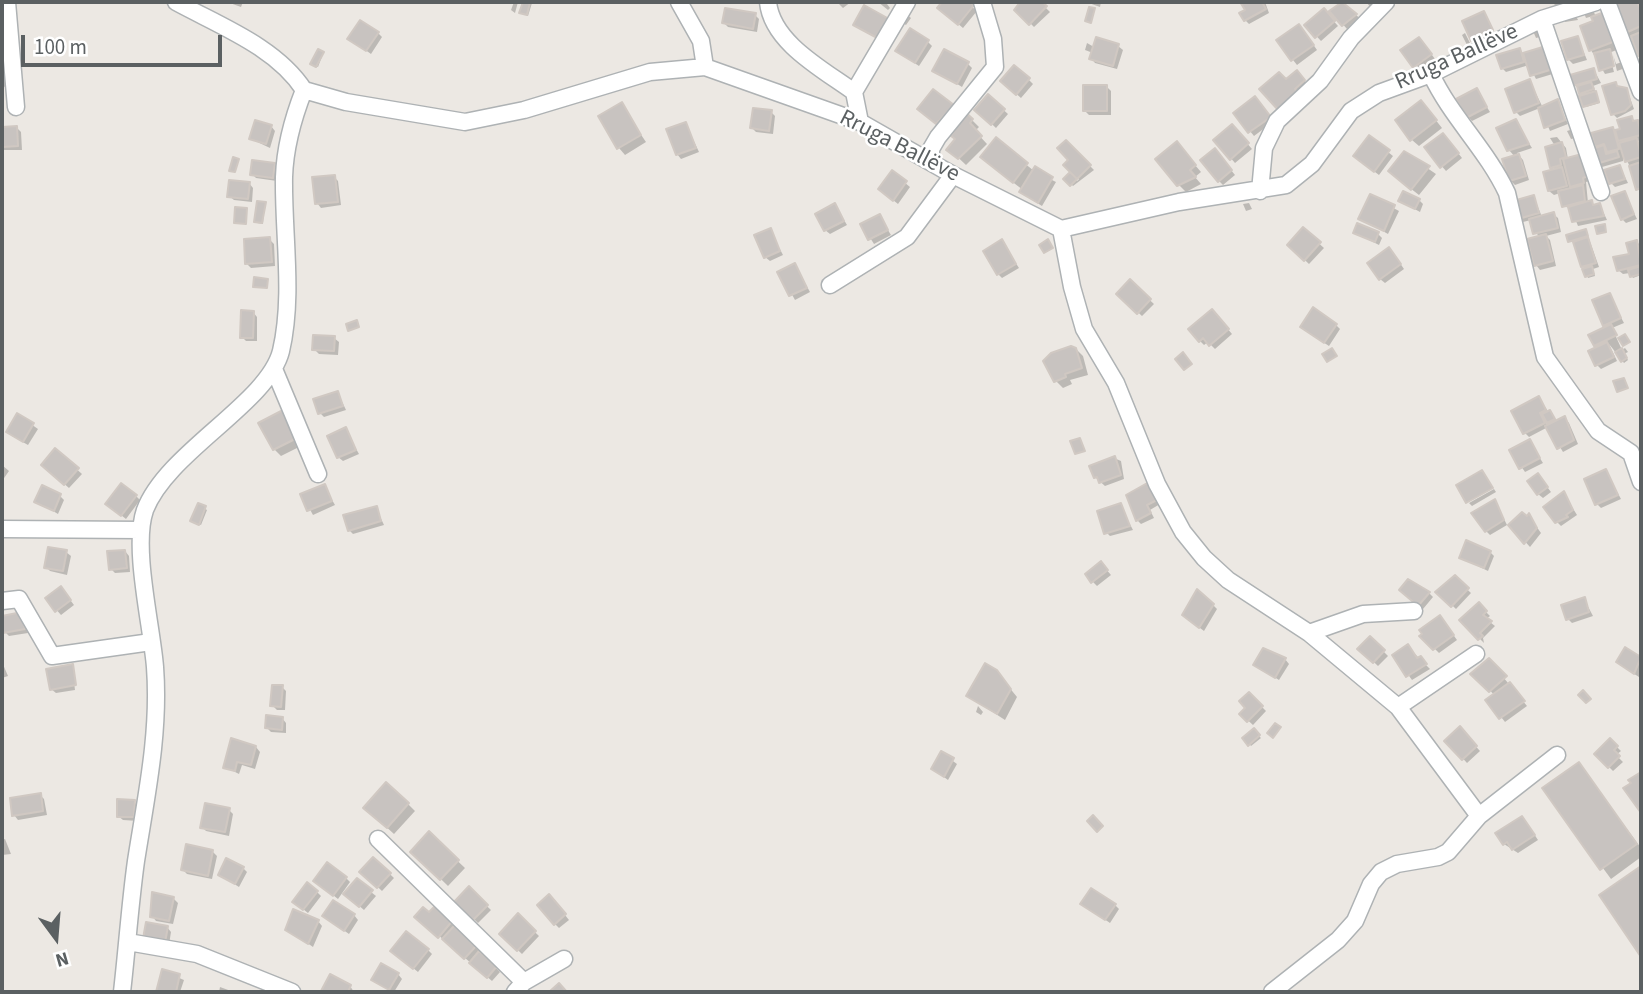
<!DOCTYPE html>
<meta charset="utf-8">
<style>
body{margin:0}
#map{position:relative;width:1643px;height:994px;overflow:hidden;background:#ece8e3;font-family:"Source Sans 3",sans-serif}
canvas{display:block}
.frame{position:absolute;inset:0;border:4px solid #5b6062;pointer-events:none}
.north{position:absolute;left:21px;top:903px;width:70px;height:70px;-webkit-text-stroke:5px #fff;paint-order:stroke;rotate:164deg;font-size:19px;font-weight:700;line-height:28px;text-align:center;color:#5b6062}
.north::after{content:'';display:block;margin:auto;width:24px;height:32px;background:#5b6062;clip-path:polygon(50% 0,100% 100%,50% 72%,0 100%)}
.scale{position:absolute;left:21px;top:35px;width:201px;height:32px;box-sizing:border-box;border:4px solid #5b6062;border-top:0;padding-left:9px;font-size:21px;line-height:24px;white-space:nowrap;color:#5b6062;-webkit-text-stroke:5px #fff;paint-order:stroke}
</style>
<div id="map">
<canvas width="1643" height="994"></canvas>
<div class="frame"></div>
<div class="north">N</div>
<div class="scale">100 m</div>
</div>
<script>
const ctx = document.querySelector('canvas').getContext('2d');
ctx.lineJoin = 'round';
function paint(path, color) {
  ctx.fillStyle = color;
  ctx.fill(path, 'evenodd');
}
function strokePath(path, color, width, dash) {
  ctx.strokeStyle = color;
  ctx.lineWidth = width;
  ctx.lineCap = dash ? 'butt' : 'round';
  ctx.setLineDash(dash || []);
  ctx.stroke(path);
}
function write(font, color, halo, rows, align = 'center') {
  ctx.font = font + ' "Source Sans 3",sans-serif';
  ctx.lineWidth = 5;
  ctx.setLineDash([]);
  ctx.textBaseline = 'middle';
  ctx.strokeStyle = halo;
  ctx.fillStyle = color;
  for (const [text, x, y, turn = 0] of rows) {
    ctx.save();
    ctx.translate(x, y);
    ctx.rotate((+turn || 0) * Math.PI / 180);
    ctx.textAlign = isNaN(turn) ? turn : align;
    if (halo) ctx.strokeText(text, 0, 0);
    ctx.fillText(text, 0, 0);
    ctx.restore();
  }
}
paint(new Path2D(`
 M227 2H243L241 7Z
 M514 2H518L515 13 511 10Z
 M524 2 532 3 528 16 521 13Z
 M837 2H851L843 8Z
 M878 2H889L887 4 890 8 888 10Z
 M944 2H966L977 11 963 28 939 8Z
 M1023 2H1040L1050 12 1034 27 1017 10Z
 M1086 2H1101L1100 7Z
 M1242 2H1265L1269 13 1249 24 1245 20 1247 11Z
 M1366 2H1383L1373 10Z
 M1552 2H1573L1557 7Z
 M1615 2H1639L1641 4V56L1632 36 1628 37Z
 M1351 9 1360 19 1347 29 1332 12Z
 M1324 10 1338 26 1321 41 1306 25Z
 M1593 10 1596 17 1624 47 1609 53 1614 72 1605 74 1591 50 1595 22 1593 16 1586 18 1583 11Z
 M905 13 911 18 906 25 899 20Z
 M1484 13 1496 35 1477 44 1472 39Z
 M755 15 759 19 757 32 728 27 724 23Z
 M1576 16 1578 20 1565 22 1563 18Z
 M1541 29 1544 36 1536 38 1533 31Z
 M1303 30 1317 50 1297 65 1278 41Z
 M378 33 382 37 371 54 354 42Z
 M1465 33 1470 43 1467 45 1462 35Z
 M1578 38 1587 60 1573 64 1568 59Z
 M928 42 932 46 919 66 902 55Z
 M1087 43 1094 47 1118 46 1123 50 1117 69 1095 63 1091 58 1093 53 1085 50Z
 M1423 43 1435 59 1418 71 1414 67Z
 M1545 48 1556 73 1536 79 1529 65 1506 72 1502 68 1520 50 1524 55Z
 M323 54 318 67 314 65Z
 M1613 55 1616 64 1625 61 1628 67 1617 71Z
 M2 63H7L13 86 2 87Z
 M968 64 972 68 962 87 935 70Z
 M1594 70 1601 83 1593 86 1600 103 1586 107 1584 96 1575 85Z
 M1303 79 1311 88 1300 96 1286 81Z
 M1029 80 1033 84 1021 98 1006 85Z
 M1530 81 1543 108 1557 101 1568 124 1550 131 1540 108 1520 116 1516 112Z
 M1615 84 1628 92 1634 109 1617 118 1613 114Z
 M1107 87 1111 91V115H1089L1084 110Z
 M1476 90 1490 112 1472 121 1468 117Z
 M989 97 1008 114 996 128 977 110Z
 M1259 102 1274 121 1254 136 1235 113Z
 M621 105 646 142 625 155 619 148Z
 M1427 109 1442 128 1419 146 1412 140Z
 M771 112 775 116 773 134 756 132 752 128Z
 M1631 118 1641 125V140L1638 141 1641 145V193L1623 151V161L1602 167 1598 163 1593 134 1612 129 1615 132 1622 130Z
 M972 120 979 127 975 131 987 144 966 165 949 149Z
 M1515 121 1532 148 1517 153 1523 160 1529 180 1515 185 1510 180 1515 157 1509 150Z
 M686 124 699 152 681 159 677 154Z
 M271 126 275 131 270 148 251 139Z
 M1232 126 1252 149 1235 163 1215 140Z
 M2 128H17L21 132 22 150H2Z
 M1573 129 1576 138 1571 139 1567 131Z
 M1369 137 1393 156 1379 175 1359 160Z
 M1557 137 1566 148 1568 159 1582 156 1592 180 1586 182 1588 203 1600 205 1607 220 1578 226 1571 209 1564 206 1560 193 1554 195 1549 191 1555 171 1547 148 1555 146 1550 138Z
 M1447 139 1462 158 1446 171 1426 148Z
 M996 140 1034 171 1056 182 1042 206 1026 196 1023 190 989 164Z
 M1066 142 1094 170 1073 186 1066 179 1070 175 1077 181 1079 179 1066 165 1071 160Z
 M1183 151 1201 172 1195 177 1201 184 1186 192 1179 185Z
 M1405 153 1436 174 1419 195 1397 178Z
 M1219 155 1235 175 1223 185 1219 181Z
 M275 165 279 169 277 181 256 178 252 174Z
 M1620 167 1628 183 1615 187 1611 183Z
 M893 173 910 187 898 204 884 193Z
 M334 177 338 181 341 205 321 208 317 203Z
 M249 183 253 188 252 202 234 200 229 196Z
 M1624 193 1637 219 1626 223 1622 219Z
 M1371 196 1399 211 1388 234 1361 219Z
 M1534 197 1542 217 1553 214 1558 218 1561 232 1546 236 1550 240 1556 266 1540 270 1536 265 1539 238 1531 220 1523 222 1519 218Z
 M1419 200 1423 204 1420 212 1400 201Z
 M1249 203 1252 209 1246 211 1243 204Z
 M265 204 263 224 257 223 256 221Z
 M835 205 847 225 830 234 825 230Z
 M879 216 891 235 874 244 862 225Z
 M1303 229 1324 248 1309 264 1289 245Z
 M770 230 783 255 770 261 765 257Z
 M1355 233 1378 234 1382 238 1379 245Z
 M1587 233 1599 267 1593 269 1595 276 1588 278 1575 242 1569 241Z
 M269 239 274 244 275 266 251 268 247 264Z
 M1002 242 1019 268 1002 278 998 274Z
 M1637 242 1641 246V275L1633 278 1630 273 1623 274 1618 270Z
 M1393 253 1404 269 1385 283 1380 279Z
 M795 265 810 292 795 300 780 273Z
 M1130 282 1154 304 1142 316 1118 294Z
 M1609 295 1624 323 1612 328 1622 350 1625 348 1628 352 1624 354 1628 360 1624 363 1609 344 1617 361 1601 369 1597 365V348L1591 336 1607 328 1605 325Z
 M253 312 257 317V341H246L242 337Z
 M1216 315 1232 334 1215 349 1208 342 1204 345 1200 341Z
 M1336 325 1340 329 1329 346 1306 331Z
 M334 338 339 342 338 355 319 354 314 349Z
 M1076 349 1083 356 1088 375 1070 380 1072 384 1063 388 1056 381Z
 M338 393 346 410 324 417 320 413Z
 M1539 398 1556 423 1565 418 1569 423 1578 444 1563 452 1548 427 1529 437 1525 433ZM1544 417 1552 425 1548 427Z
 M283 412 303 445 281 456 274 449Z
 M18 415 38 429 28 445 12 436Z
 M345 429 359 454 343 461 338 457Z
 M1529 441 1543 463 1525 472 1511 451Z
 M55 450 82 474 69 488 47 469Z
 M1114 458 1121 461 1124 479 1105 486 1095 477Z
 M2 465 9 471 2 481Z
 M1606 471 1621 499 1601 508 1597 504Z
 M1542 480 1551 492 1543 498 1538 494Z
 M1148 485 1160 504 1150 510 1154 518 1141 524 1137 520Z
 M324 486 335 505 313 515 302 495Z
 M1494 489 1496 492 1472 506 1469 503Z
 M1564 494 1577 515 1561 526 1557 522Z
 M60 496 64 500 58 514 36 501Z
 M136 496 140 500 126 519 112 508Z
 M1495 501 1507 525 1490 535 1486 531Z
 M199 505 207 510 201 525 194 522Z
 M1120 505 1133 530 1110 536 1105 531Z
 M376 508 384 525 353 534 349 530Z
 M1529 516 1541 533 1530 547 1510 525Z
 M125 551 129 556 130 572 115 573 111 569Z
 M66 552 71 556 67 575 50 571 46 567Z
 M1490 552 1494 556 1488 571 1461 558Z
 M1105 568 1111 575 1097 586 1093 582Z
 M1455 578 1471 593 1456 609 1438 592Z
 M65 593 74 605 61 615 47 599Z
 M1429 593 1433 597 1423 609 1405 594Z
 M1584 599 1593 616 1572 623 1568 619Z
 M1478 604 1490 616 1486 619 1495 626 1483 638 1484 643 1461 620Z
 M1213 605 1217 609 1204 631 1188 619Z
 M25 618 28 633 9 636 5 632Z
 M1444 622 1457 640 1439 653 1422 636Z
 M1370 638 1388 656 1378 666 1360 649Z
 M1408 647 1430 669 1412 680 1394 655Z
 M1626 649 1641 659 1639 677 1622 666Z
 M1285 659 1289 664 1279 680 1255 665Z
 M1489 660 1527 706 1505 722 1488 700 1494 695 1483 682Z
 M2 662 8 676 2 678Z
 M72 666 75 690 56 693 51 689Z
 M996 671 1017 697 1005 720 968 696Z
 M282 687 286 691 285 710H277L272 705Z
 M1249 694 1266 711 1253 725 1241 714 1248 708Z
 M978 706 983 712 981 715 976 712Z
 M282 718 286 723V733L271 732 267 728Z
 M1460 729 1480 751 1467 763 1447 741Z
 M1254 731 1261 738 1251 746 1245 739Z
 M1610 740 1621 751 1616 755 1623 762 1613 771 1596 754Z
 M256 747 260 752 255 769 242 765 239 774 225 767Z
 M942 753 957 764 948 780 933 769Z
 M1579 764 1641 848V857L1611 879 1544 788Z
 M40 795 44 799 47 815 18 820 14 815Z
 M134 802 138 806V821L123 820 118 816Z
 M408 804 415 811 394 834 372 814Z
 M229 810 233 814 229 836 206 831 202 827Z
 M1526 822 1538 840 1518 853 1504 844Z
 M429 834 465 868 448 886 412 851Z
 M5 839 11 854 2 855V840Z
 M212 851 217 856 212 879 187 874 183 870Z
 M374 859 394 878 382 891 362 872Z
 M243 868 247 872 239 887 220 875Z
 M346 878 350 882 338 899 320 885Z
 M469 889 491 910 478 923 456 902Z
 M317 892 321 896 308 913 299 906Z
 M371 892 376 896 364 910 350 898Z
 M173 898 178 903 173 924 156 921 152 916Z
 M553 900 569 920 559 928 555 924Z
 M1082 904 1115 905 1119 909 1110 923Z
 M436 907 500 972 492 981 417 917 429 915Z
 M354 915 358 920 349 934 329 920Z
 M518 916 539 936 522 954 501 934Z
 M318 921 322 926 313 947 287 929Z
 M147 924 167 927 171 932 168 951Z
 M428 950 432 954 418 972 397 955Z
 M163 971 184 980 180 992H158Z
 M398 974 402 979 394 992 373 980Z
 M331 977 350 986 354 992H324Z
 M220 987 231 991 232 992H219Z`), '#0003');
const building = new Path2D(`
 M523 2H530L527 15 519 13Z
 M942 2H969L974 5 958 25 937 8Z
 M1020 2H1042L1047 6 1029 25 1014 10Z
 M1240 2H1262L1266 9 1244 21 1239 13 1245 10Z
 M1342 2 1357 14 1342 26 1329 11Z
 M1613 2H1637L1641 10V26L1623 34Z
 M864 5 891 20 881 40 853 25Z
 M1089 7 1095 8 1091 23 1085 21Z
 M725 8 756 13 753 29 722 23Z
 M1324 8 1335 21 1315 38 1304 25Z
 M1484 11 1493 30 1471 41 1462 21Z
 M1607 11 1618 40 1589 51 1580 26 1593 21 1591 17Z
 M360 20 379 32 366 51 347 39Z
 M1299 24 1314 45 1291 61 1276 40Z
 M910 28 929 40 915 63 895 51Z
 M1641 32V55L1638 56 1631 36Z
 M1578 36 1584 55 1567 60 1561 41Z
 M1096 37 1119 44 1113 66 1089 59Z
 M1419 37 1432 54 1413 68 1400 50Z
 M1546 46 1553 69 1530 76 1523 53Z
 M1520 48 1524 62 1501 69 1496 55Z
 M318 49 324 52 316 67 310 64Z
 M944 49 969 62 957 84 932 71Z
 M1610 49 1614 66 1599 71 1594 53Z
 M1014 65 1030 78 1016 95 1000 81Z
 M1594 68 1597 79 1573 86 1570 75Z
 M1297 70 1305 80 1295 89 1299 94 1279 111 1259 89 1279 72 1286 79Z
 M1530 79 1539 103 1514 113 1505 89Z
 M1591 82 1594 89 1579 94 1577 86Z
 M1616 82 1617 86 1627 88 1631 105 1625 111 1611 115 1602 86Z
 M1083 85H1107V111H1083Z
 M1477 88 1487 107 1466 118 1456 99Z
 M933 89 954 105 936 124 917 109Z
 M1596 91 1599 102 1583 107 1579 96Z
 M988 94 1005 109 991 125 974 110Z
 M1255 96 1271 117 1248 133 1233 113Z
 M1558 99 1565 120 1544 128 1538 108Z
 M1421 100 1437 120 1410 141 1395 120Z
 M622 102 641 135 617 149 598 116Z
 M753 108 772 110 769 131 750 128Z
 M964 111 973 119 970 123 982 136 958 159 946 150 955 139 951 136 955 130 951 127Z
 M1632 116 1633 121 1638 120 1641 135 1618 141 1615 130 1620 129 1617 120Z
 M1516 119 1529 144 1507 151 1496 128Z
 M255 120 272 125 266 144 249 139Z
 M686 122 696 148 676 155 666 129Z
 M1232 124 1249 143 1230 160 1213 140Z
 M17 126 18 146 2 147V127Z
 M1613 127 1619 149 1607 152 1604 144 1595 147 1591 133Z
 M1443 133 1459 153 1440 168 1424 147Z
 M1369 135 1390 150 1374 172 1353 156Z
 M996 137 1028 163 1013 183 980 157Z
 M1637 138 1641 157 1625 162 1619 143Z
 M1066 140 1091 165 1077 179 1063 165 1068 160 1057 148Z
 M1177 141 1196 165 1190 170 1196 177 1177 186 1155 159Z
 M1562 142 1566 157 1560 159 1561 165 1550 168 1545 147Z
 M1604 145 1606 154 1617 151 1619 157 1596 164 1592 149Z
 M1215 148 1232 170 1218 182 1200 160Z
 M1404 151 1430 166 1411 190 1388 171Z
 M1519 154 1526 176 1509 181 1502 159Z
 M1582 154 1588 176 1583 178 1584 183 1570 187 1563 159Z
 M233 157 239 159 235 172 229 171Z
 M252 160 275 163 273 178 250 175Z
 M1641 162V188L1636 190 1629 166Z
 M1620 165 1625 179 1609 184 1604 170Z
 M1035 166 1053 177 1038 203 1019 192Z
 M1562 167 1567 186 1548 191 1543 172Z
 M892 170 907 181 893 201 878 189Z
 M1070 172 1077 179 1070 186 1063 179Z
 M335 175 338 202 315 204 312 177Z
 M229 180 250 182 248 199 227 197Z
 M1583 185 1585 201 1562 207 1558 191Z
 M1403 191 1420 199 1415 209 1398 201Z
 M1625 191 1634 214 1621 220 1611 196Z
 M1370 194 1395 205 1384 231 1358 219Z
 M1534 195 1539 213 1518 219 1513 201Z
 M1592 200 1593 205 1600 203 1604 216 1572 222 1568 207Z
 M257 201 266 202 262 223 254 222Z
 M835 203 844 221 824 231 815 214Z
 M235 207 247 208 246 224 234 223Z
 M1554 212 1558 228 1533 234 1529 219Z
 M880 214 888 230 868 240 860 224Z
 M1357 223 1379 232 1375 242 1353 233Z
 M1605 224 1606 232 1597 234 1595 226Z
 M1303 227 1321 242 1304 261 1287 245Z
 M771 228 780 251 764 258 754 235Z
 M1586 229 1588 236 1568 242 1566 235Z
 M1546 234 1553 261 1534 266 1527 239Z
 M270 237 272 262 245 264 244 239Z
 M1588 237 1596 263 1581 267 1573 242Z
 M1002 239 1016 264 997 275 983 251Z
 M1048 239 1053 248 1044 253 1039 245Z
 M1637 240 1641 265 1617 271 1613 257 1629 254 1626 243Z
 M1389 247 1401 264 1379 280 1367 263Z
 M795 263 807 288 789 296 777 272Z
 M1592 266 1594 274 1585 277 1582 269Z
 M1641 266V274L1630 277 1628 270Z
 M254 277 268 279 267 288 253 287Z
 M1130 279 1151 299 1137 314 1116 294Z
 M1610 293 1621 318 1603 326 1592 300Z
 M1313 307 1337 324 1324 343 1300 327Z
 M1212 309 1229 329 1209 346 1203 338 1199 342 1188 329Z
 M241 310 254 311 253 338H240Z
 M357 320 359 327 348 331 346 324Z
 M1611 324 1617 335 1594 346 1588 335Z
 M1625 334 1630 342 1623 346 1618 338Z
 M313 335 335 336 334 351 312 350Z
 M1607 342 1614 357 1595 366 1588 351Z
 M1071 346 1076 348 1082 368 1065 374 1066 377 1054 382 1043 361 1051 353Z
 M1332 348 1337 356 1327 362 1322 354Z
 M1622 348 1627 358 1621 362 1615 352Z
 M1183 352 1192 364 1184 370 1175 359Z
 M1624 378 1628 388 1617 392 1613 381Z
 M338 391 343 406 318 414 313 399Z
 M1539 396 1546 410 1540 413 1545 423 1523 434 1511 411Z
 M283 410 297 438 273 450 258 423Z
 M1550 410 1555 419 1547 423 1542 414Z
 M17 413 34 423 23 442 6 432Z
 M1565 416 1574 440 1557 449 1545 426Z
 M346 427 356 450 337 458 327 436Z
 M1080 438 1085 451 1075 454 1070 441Z
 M1530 439 1540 458 1519 469 1509 450Z
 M55 448 79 468 64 485 41 465Z
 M1115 456 1121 475 1099 483 1097 477 1094 478 1089 466Z
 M1606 469 1618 495 1595 505 1584 479Z
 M1482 470 1493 488 1466 503 1456 485Z
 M1538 473 1548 487 1537 495 1527 481Z
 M1149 482 1157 500 1147 505 1151 513 1136 521 1126 495Z
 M121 483 137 495 121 516 105 504Z
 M325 484 332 501 307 511 300 494Z
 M42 485 61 494 54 511 34 502Z
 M1564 491 1573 510 1566 515 1568 517 1555 523 1543 507Z
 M1495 499 1504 520 1485 532 1471 513Z
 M198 503 206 506 199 525 190 521Z
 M1121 503 1130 526 1104 534 1097 511Z
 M377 506 381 521 348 531 343 515Z
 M1522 512 1527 516 1529 513 1537 528 1524 544 1508 525Z
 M1466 540 1491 551 1484 568 1459 558Z
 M48 547 67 550 63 571 44 568Z
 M125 550 127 568 109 570 107 551Z
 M1101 561 1108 570 1091 583 1085 574Z
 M1455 575 1469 588 1451 607 1435 592Z
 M1408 579 1430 592 1418 606 1399 590Z
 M61 586 71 600 55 612 45 598Z
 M1197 589 1214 604 1199 628 1182 615Z
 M1585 597 1589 612 1566 620 1561 605Z
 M1479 602 1487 611 1483 615 1492 621 1480 633 1483 636 1478 640 1459 620Z
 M22 612 25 629 3 633 2 616Z
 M1440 615 1454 635 1433 650 1419 636 1422 634 1419 630Z
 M1370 636 1385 650 1373 663 1357 649Z
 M1408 644 1417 658 1421 656 1427 664 1406 677 1392 655Z
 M1625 647 1641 657 1634 674 1616 662Z
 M1263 648 1286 658 1275 678 1253 665Z
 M1489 658 1507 676 1489 692 1470 674Z
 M985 663 997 670 1011 689 997 714 966 696Z
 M73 664 76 685 50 690 46 669Z
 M1510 682 1525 701 1499 719 1485 700Z
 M272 685H283L281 707 270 706Z
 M1583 690 1591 699 1586 703 1578 695Z
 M1249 692 1263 706 1247 722 1239 714 1245 708 1239 701Z
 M266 715 283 717 282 730 265 728Z
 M1275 723 1281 727 1273 738 1267 733Z
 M1460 726 1477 746 1462 760 1444 741Z
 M1254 728 1260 735 1248 746 1242 738Z
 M231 738 256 746 251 765 237 762 235 771 223 768Z
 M1610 738 1618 746 1614 750 1620 756 1608 768 1594 754Z
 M941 751 954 758 944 777 931 769Z
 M1579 762 1637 844 1600 870 1542 788Z
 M1641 772V813L1623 788 1631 783 1628 780Z
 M386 782 409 803 387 828 363 808Z
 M41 793 43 811 12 816 10 798Z
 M117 799 135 800 134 817H117Z
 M205 803 230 808 225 832 200 828Z
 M1093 815 1103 826 1097 832 1087 821Z
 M1522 816 1535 835 1512 850 1507 842 1503 845 1495 833Z
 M429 831 459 860 440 880 410 852Z
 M186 844 213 850 208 876 181 870Z
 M373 857 391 873 377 888 359 872Z
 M226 858 244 867 235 884 218 875Z
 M327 862 347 877 333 896 313 881Z
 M1641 866V957L1599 895Z
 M357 878 373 890 359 907 343 894Z
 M307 882 318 891 303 910 292 902Z
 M469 886 488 905 473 920 454 902Z
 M1091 888 1116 904 1105 920 1080 904Z
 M152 892 174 897 169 921 150 917Z
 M549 894 566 914 554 925 537 905Z
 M333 900 355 914 344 931 322 916Z
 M436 905 453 920 438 938 414 917 423 907 429 912Z
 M293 909 319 920 308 944 285 930Z
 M518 913 536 931 517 951 499 934Z
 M146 922 168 926 164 948 142 944Z
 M455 925 477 945 464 959 442 939Z
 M406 931 429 949 413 969 390 951Z
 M479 951 497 966 487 978 469 963Z
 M381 963 399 973 389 990 371 980Z
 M162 969 180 974 176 992H156Z
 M330 974 351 985 348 992 321 991Z
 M559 983 567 992H549Z`);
paint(building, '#c8c3c0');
strokePath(building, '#d0c8c2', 2);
const minor = new Path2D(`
 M7 2 16 107
 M176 2C220 26 276 47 304 90L346 102 465 122 524 110 650 72 705 67 860 122 953 175 1061 229 1179 202 1286 185 1312 164 1351 111 1379 93 1431 74 1542 19 1596 2
 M679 2 701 41 705 67
 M768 2C772 43 824 70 854 92L860 122
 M1607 2 1641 92
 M1542 19 1601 192
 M1431 74C1451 117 1487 150 1507 193L1545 357 1598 431 1631 453 1641 482
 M854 92 907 2
 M931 161V149L938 137 995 67 993 39 982 2
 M1260 191 1264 148 1277 121 1320 81 1351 38 1386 2
 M1061 229 1072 287 1084 329 1116 383 1157 484 1183 532 1204 558 1228 580 1309 633 1398 707 1479 816
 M830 285 907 237 953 175
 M274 369 318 474
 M2 529 141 530
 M2 601 19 599 52 656 151 642
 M1309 633 1363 614 1414 611
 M1398 707 1476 654
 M378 839 524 982
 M128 942 197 954 292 992
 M122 992C127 949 130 904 136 861 146 797 160 733 155 667 152 627 132 547 145 510 167 452 268 403 281 351 294 295 283 234 284 177 285 147 293 118 304 90
 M515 992 524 982 564 959
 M1272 992 1338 940 1355 921 1371 884 1381 872 1397 864 1438 857 1448 852 1479 816 1557 755`);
strokePath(minor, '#aeb2b4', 19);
strokePath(minor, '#fff', 16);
write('23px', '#5b6062', '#fff', [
 ["Rruga Ballëve",1457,58,-24],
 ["Rruga Ballëve",899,147,27]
]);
</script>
